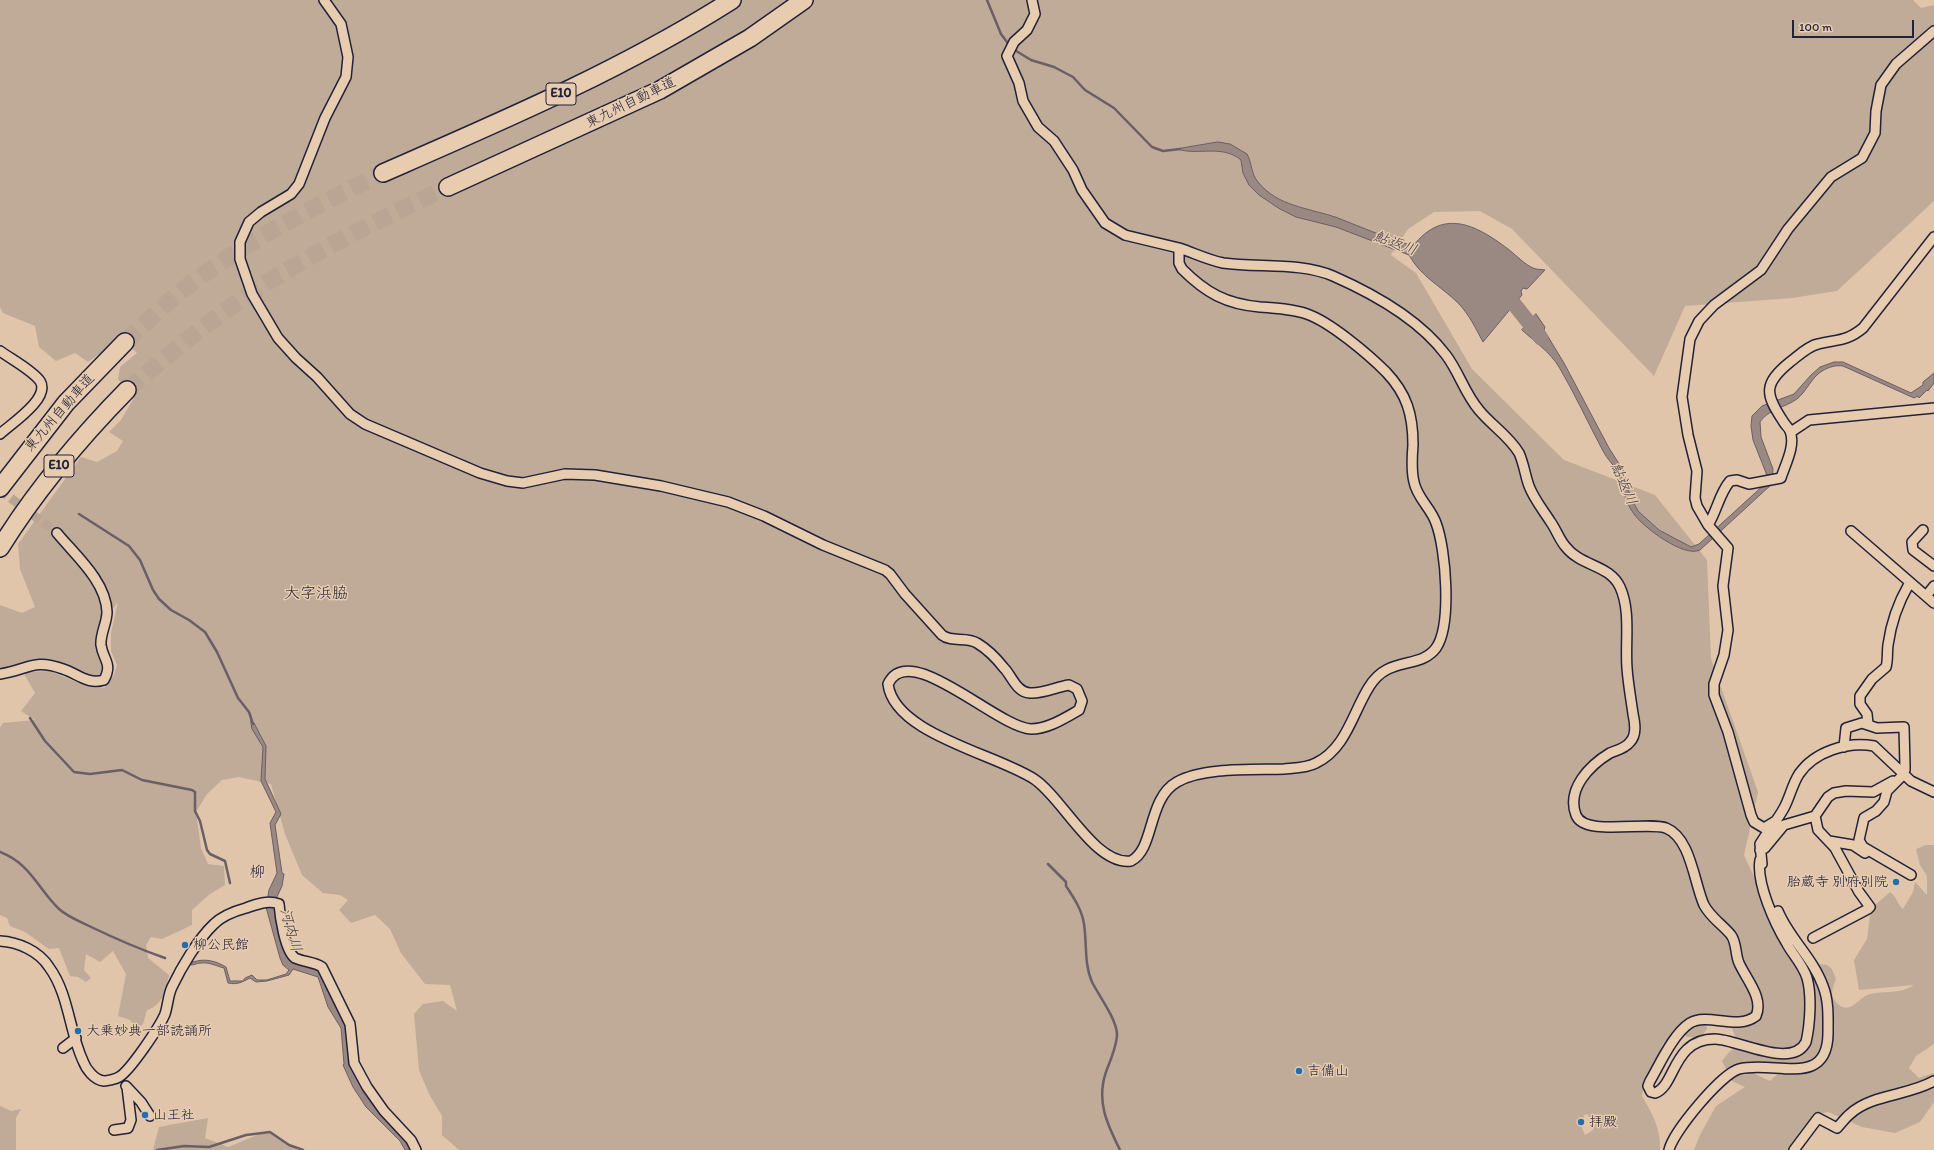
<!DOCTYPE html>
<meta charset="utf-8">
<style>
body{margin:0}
#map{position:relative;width:1934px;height:1150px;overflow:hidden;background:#e0c5aa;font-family:Itim,sans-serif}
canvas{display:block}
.scale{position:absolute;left:1792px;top:20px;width:122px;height:18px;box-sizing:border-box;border:2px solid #22223b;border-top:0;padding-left:5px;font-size:12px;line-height:14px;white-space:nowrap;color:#22223b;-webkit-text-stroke:3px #e8ccaf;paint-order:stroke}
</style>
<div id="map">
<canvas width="1934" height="1150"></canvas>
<div class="scale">100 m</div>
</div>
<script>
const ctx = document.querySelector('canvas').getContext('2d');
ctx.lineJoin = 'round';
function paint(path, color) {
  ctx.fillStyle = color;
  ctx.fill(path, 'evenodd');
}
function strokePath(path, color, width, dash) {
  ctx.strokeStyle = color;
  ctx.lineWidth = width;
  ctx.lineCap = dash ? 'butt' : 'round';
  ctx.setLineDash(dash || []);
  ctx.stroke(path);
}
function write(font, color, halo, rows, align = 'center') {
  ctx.font = font + ' Itim,"Klee One",sans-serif';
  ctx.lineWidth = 3;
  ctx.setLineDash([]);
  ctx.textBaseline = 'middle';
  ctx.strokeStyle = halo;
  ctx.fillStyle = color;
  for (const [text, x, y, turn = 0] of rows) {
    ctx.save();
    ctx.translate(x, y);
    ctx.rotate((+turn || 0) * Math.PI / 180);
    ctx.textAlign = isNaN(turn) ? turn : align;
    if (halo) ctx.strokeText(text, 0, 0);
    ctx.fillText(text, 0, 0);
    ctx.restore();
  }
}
paint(new Path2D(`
 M0 0H1913L1921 8 1934 5V201L1837 291 1792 298 1685 306 1654 376 1512 229 1480 211 1434 212 1408 229 1391 255 1416 273 1472 369 1564 460 1655 495 1707 560 1711 659 1758 792 1744 855 1767 905 1785 926 1794 931 1812 960 1819 964 1827 965 1832 969 1836 979C1833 987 1829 995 1836 1002 1850 1018 1859 996 1870 994 1885 991 1901 994 1914 985L1859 990 1854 960 1867 939 1870 916 1874 906 1890 892C1897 897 1897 904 1903 909L1913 892 1915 882 1927 895V876L1920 865 1916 849 1926 845H1934V1044L1916 1056 1909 1068 1919 1078 1934 1073V1102L1920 1122 1895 1133 1862 1127 1828 1112 1815 1115 1790 1150H1694L1700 1135 1716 1106 1745 1087 1732 1081 1722 1061 1728 1053 1737 1046C1734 1027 1726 1008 1704 1016L1707 1029 1701 1037H1687L1677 1028 1662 1045 1654 1066 1645 1082 1642 1096C1652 1113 1661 1129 1660 1150H459L442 1135V1116L429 1094 419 1070 414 1014 423 1004 443 1001 457 1011 450 985 425 984 401 953 390 929 375 915 351 923 339 910 348 900 340 895 323 893 302 875 285 834 271 784 239 777 222 780 207 794 196 812 201 848 208 864 224 866 225 885 210 894 192 910V925L162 939 151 937 146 945 148 958 169 975C166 990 163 1005 147 1010L143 1024 137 1028 130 1020 118 1016 126 974 113 951 100 962 86 954 84 970 91 978 86 982 78 977 70 976 59 948 49 949 25 932 10 926 7 918 0 915V728L3 723 35 720 21 711 35 693 23 672 50 671 79 683 104 688 114 675 117 665 111 651V633L118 602 101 624 103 671 101 676 96 678C81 676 69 667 55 662 35 656 18 664 0 670V605L22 613 35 607 20 569 18 544 81 457 97 462 117 451 123 441 109 432 121 420 134 398 118 379 120 367 137 353 122 338 88 362 75 353 56 361 39 347 35 326 3 313 0 307ZM1757 1064 1781 1071 1770 1081 1755 1074ZM1587 1114 1595 1125 1593 1130 1585 1135 1582 1128 1584 1115Z
 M0 1106 11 1111 21 1109 16 1118V1150H0Z
 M208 1118 205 1138 228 1147 267 1131 298 1150H153L159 1127Z`), '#c0aa98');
const water = new Path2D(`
 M1218 142 1230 144 1247 154C1252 163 1251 174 1258 182 1278 207 1310 208 1338 218 1363 228 1387 238 1413 246 1443 208 1475 224 1508 249 1516 255 1524 264 1533 268 1537 270 1541 269 1545 270L1527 289 1523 288 1521 291 1522 295 1483 342C1476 329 1469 314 1458 303 1441 286 1421 277 1409 255L1336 227 1296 217 1280 209 1259 195 1249 185 1243 173 1241 160C1222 144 1198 156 1177 149Z
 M1536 314 1545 327 1544 330 1564 363 1609 448 1623 470 1630 496 1638 511 1659 530 1691 547 1699 544 1765 484 1768 478 1753 440 1751 426 1752 416 1762 406 1794 394 1811 375 1820 367 1834 362H1843L1911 393 1923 385V382L1934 373V383L1928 391 1927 390 1919 398 1918 396 1914 398 1843 366C1835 365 1829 367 1822 371 1811 378 1807 391 1797 399 1786 407 1767 410 1760 422L1761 437 1773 469 1772 484 1700 550C1684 558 1643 527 1634 514 1622 498 1624 485 1617 471 1613 464 1607 459 1603 451 1588 423 1575 394 1559 367 1550 352 1535 342 1522 330Z
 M251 721 254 723 266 746 265 779 281 814 275 825 282 873 284 874 282 886 276 899 288 954 319 970 346 1025 367 1095 373 1103 399 1131 412 1150H405L400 1141 366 1107 353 1087 343 1065 344 1064 341 1028 328 1007 318 977 293 969 289 975 267 981 256 982 250 978C242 982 238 985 228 983L224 968C216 966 209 962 201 963 197 963 195 965 191 965L193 962C205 958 216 961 226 967L230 981H243L245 978 252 975 257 980H267L286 974 289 970 283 965 280 958 266 907 269 890 277 873 270 823 276 812 261 781 263 747 252 729Z`);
paint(water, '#9a8882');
strokePath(water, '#6a5f66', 1);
strokePath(new Path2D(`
 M987 0 1001 34 1010 46
 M1013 49 1031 60 1054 67 1073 77 1085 90 1114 108 1152 147 1163 151 1180 149
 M79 514 129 546 140 560 153 590 159 599 171 610 189 620 205 632 217 652 238 698 249 712 253 724
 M30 718 45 741 74 772 90 774 122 770 142 780 192 790 195 792V811L200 821 207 850 210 854 225 861 230 883
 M0 852C31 864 38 889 59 909 68 917 79 921 89 926 114 938 139 949 165 958
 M1048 864 1066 882V886C1074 898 1082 910 1084 924 1087 943 1084 964 1092 982 1099 996 1116 1018 1117 1034 1117 1046 1110 1061 1106 1072 1096 1101 1107 1124 1120 1150
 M157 1150 184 1146 209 1147 246 1135 270 1132 289 1145 303 1150`), '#6a5f66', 2.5);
strokePath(new Path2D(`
 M1503 290 1541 338`), '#9a8882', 15);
strokePath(new Path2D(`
 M0 490 57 533`), '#baa494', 9, [9, 4.5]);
strokePath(new Path2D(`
 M125 342C148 321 171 298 196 280 254 237 317 205 383 173
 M127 390C164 359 201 327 241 300 306 255 377 221 448 187`), '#baa494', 17, [17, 8]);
const minor = new Path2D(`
 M324 0 341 24 348 57 346 77 325 118 299 184 291 194 261 212 249 222 240 242V259L252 294 278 338 296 358 317 377 350 414 365 424 480 473 507 481 523 483 565 474 595 475 661 486 728 502 764 516 823 545 885 570 890 574 905 594 942 635C952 643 966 636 977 643 987 649 997 659 1004 668 1012 676 1016 692 1030 693 1043 694 1056 687 1069 685L1077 689 1082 701 1079 710C1065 718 1048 729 1031 729 996 727 909 639 888 684 894 734 996 754 1034 779 1062 797 1095 866 1131 861 1155 849 1147 799 1177 782 1203 767 1254 770 1284 769 1294 768 1307 768 1316 763 1346 749 1353 712 1369 687 1388 655 1420 670 1436 648 1452 625 1446 549 1436 523 1431 508 1417 498 1414 482 1411 470 1412 457 1413 445 1413 415 1407 394 1386 372 1368 354 1330 322 1307 314 1292 309 1276 308 1260 307 1226 304 1206 293 1182 269L1179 263V248C1194 253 1208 260 1223 263 1258 268 1301 262 1333 276 1374 294 1419 319 1446 355 1459 372 1465 394 1479 410 1491 425 1509 436 1519 453 1524 464 1525 475 1529 486 1534 499 1543 510 1550 521 1556 529 1559 539 1565 546 1581 567 1609 564 1620 587 1631 611 1625 642 1627 668 1628 683 1631 699 1633 714 1635 723 1637 735 1630 742 1626 748 1617 750 1610 753 1590 765 1566 789 1576 815 1584 837 1647 821 1666 828 1691 838 1694 883 1704 905 1711 918 1722 924 1731 935 1737 943 1735 954 1739 963 1746 979 1764 998 1756 1016 1737 1031 1708 1012 1690 1023 1673 1034 1660 1064 1650 1081L1648 1086 1651 1092 1655 1093C1676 1086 1672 1039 1715 1039 1737 1039 1792 1070 1806 1042 1810 1025 1812 995 1807 978 1803 965 1793 955 1787 944 1775 924 1756 883 1760 860
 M1032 0 1035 14 1027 30 1014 42 1007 56 1019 83 1023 101 1038 127 1054 141 1073 170 1082 190 1105 223 1125 235 1179 248
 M0 351C11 359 32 370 40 381 51 398 11 424 0 434
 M1791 432 1809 420 1934 408
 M1708 525 1697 506 1695 498 1697 471 1688 435 1682 397 1690 339 1699 321 1714 305 1761 270 1788 229 1831 177 1862 158 1875 133 1876 111 1881 85 1896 64 1934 31
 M1923 530 1912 542 1913 550 1934 566
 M1851 531 1934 603
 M1926 596 1934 586
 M0 674C28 670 33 658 63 669 78 674 88 685 104 680 113 663 103 660 101 645 100 634 107 623 107 612 106 581 75 555 57 533
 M1868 724 1867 714 1860 704V696L1872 679 1886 667C1888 661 1887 652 1888 645 1891 623 1898 603 1909 584
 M1844 747 1846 728 1862 723 1877 728 1904 727 1905 766V770L1902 773
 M1903 775 1887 791 1884 802 1876 811 1864 818 1859 840 1863 847 1911 875
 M1815 816 1828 797 1834 793 1846 791 1873 792 1893 781
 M1777 820 1764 828 1754 822 1751 815 1728 732 1714 695V684L1724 655 1728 630 1723 586 1728 548 1708 525C1717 511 1719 494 1730 481L1737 480 1749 484 1781 478C1785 465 1796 445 1790 431 1789 428 1785 425 1783 421 1765 394 1763 384 1790 362 1798 356 1808 346 1818 344 1837 339 1846 342 1863 328L1934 237
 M1829 841 1853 845 1865 853
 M1760 850 1765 848 1784 825 1815 816 1818 830 1835 848 1859 892 1870 907 1868 909 1813 938
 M1762 864 1760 844C1767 832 1777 821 1784 808 1790 797 1792 785 1799 774 1814 752 1847 741 1874 746L1911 781 1934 792
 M0 941C18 942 39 951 49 967 69 994 69 1031 83 1061 86 1069 94 1080 104 1081 107 1081 116 1079 119 1077 130 1071 160 1026 165 1014 168 1005 168 995 172 987 181 968 198 939 214 924 222 916 235 911 246 908 257 904 268 900 279 904 280 917 285 951 295 958 304 962 314 962 322 967L350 1024 354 1063 367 1087 384 1111 411 1140 416 1150
 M63 1048 76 1038
 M126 1086 141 1102 150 1116
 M114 1130 128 1128 131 1120 127 1087
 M1669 1150C1673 1132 1721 1074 1739 1069 1774 1060 1827 1089 1828 1034 1828 1018 1829 1001 1823 986 1813 958 1789 938 1778 911
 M1794 1150 1818 1118 1837 1128C1841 1124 1845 1118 1850 1114 1872 1094 1908 1096 1934 1081`);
const motorway = new Path2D(`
 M383 173C502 121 622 70 732 0
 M448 187 660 90 750 38 804 0
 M0 488 66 403 125 342
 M0 548C36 490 79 439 127 390`);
strokePath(minor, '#22223b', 12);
strokePath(motorway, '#22223b', 20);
strokePath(minor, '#e8ccaf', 9);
strokePath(motorway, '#e8ccaf', 17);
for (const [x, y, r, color] of [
 [1896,882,4,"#1f6fb2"],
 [185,945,4,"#1f6fb2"],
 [78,1031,4,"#1f6fb2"],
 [1299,1071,4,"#1f6fb2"],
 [145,1115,4,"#1f6fb2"],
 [1581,1122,4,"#1f6fb2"]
]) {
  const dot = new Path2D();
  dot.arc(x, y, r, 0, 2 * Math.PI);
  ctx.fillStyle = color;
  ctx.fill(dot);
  strokePath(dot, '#e8ccaf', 1.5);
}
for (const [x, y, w] of [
 [561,94,30],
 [59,466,30]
]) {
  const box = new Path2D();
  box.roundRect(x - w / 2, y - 11, w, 22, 3);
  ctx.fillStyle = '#e8ccaf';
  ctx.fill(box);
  strokePath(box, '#22223b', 1);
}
write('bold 13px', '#22223b', null, [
 ["E10",561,94],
 ["E10",59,466]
]);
write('14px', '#22223b', '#e8ccaf', [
 ["東九州自動車道",631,103,-26],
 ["東九州自動車道",60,413,-49]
]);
write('14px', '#22223b', '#e8ccaf', [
 ["胎蔵寺 別府別院",1888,882,"right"],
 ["柳公民館",193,945],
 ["大乗妙典一部読誦所",86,1031],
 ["吉備山",1307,1071],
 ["山王社",153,1115],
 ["拝殿",1589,1122]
], 'left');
write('italic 15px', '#403c4d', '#e8ccaf', [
 ["鮎返川",1395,244,20],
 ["鮎返川",1623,484,66],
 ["河内川",290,930,74]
]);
write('16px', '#22223b', '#e8ccaf', [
 ["大字浜脇",316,594],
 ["柳",257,873]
]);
</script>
